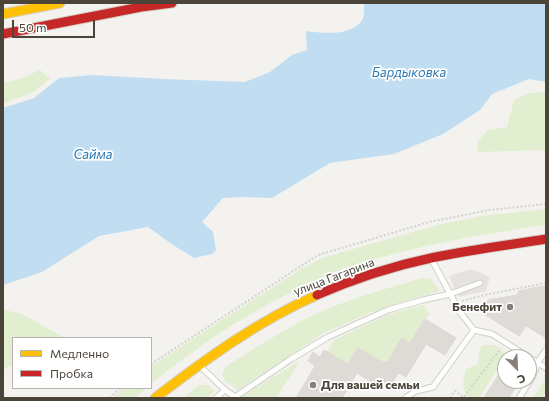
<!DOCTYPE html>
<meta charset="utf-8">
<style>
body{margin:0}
#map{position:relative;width:549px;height:401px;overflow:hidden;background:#f4f2ee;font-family:Commissioner,sans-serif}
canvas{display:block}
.frame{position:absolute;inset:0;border:4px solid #4b4439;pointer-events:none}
.legend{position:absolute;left:12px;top:337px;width:140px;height:52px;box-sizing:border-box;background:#fff;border:1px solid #b7b4b0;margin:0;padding:5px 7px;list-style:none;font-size:12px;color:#4b4439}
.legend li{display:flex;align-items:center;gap:8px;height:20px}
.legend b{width:20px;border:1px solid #b7b4b0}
.north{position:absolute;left:497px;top:349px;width:40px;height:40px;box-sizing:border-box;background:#fff;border:1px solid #b7b4b0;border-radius:50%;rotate:156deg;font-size:11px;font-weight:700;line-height:16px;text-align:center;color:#4b4439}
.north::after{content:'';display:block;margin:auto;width:14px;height:18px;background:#868178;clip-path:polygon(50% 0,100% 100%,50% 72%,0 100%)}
.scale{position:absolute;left:12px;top:20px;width:83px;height:18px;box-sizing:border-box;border:2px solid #4b4439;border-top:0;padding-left:5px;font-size:12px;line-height:14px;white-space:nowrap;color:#4b4439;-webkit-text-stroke:3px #fff;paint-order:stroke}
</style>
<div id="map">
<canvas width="549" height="401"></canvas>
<div class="frame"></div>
<ul class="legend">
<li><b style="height:5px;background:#ffc107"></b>Медленно</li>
<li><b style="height:5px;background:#c62828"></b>Пробка</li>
</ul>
<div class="north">С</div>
<div class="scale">50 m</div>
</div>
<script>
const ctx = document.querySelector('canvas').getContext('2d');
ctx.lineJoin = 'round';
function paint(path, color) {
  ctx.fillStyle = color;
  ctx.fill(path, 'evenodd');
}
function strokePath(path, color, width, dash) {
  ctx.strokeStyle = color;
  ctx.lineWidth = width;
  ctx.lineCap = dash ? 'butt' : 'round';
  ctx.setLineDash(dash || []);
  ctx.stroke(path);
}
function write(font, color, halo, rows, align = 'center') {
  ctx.font = font + ' Commissioner,sans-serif';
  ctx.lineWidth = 3.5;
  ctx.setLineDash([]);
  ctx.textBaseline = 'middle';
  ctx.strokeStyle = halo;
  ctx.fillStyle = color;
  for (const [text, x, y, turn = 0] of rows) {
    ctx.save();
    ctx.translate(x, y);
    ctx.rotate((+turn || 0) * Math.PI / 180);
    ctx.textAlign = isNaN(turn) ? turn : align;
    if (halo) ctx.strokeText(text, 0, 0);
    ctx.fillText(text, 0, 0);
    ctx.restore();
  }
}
paint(new Path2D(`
 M40 70 50 79 35 91 3 104V83L20 79Z
 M546 92V150L477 152 478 141 488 130 507 127 514 100 529 93Z
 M546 209V225C472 236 399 248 328 275 318 279 308 284 298 289 245 314 196 347 151 384V367L157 362 301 269 322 258 434 226 481 216Z
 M423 278 431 279 440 291 409 300 369 313 324 333 238 390 225 381 222 374 225 367C260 345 295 322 332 307 362 295 392 287 423 278Z
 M423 305 430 314 425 319 410 343 386 365 348 364 327 352 334 340 387 315Z
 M3 310 20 313 65 338H13V366L7 367 3 371Z
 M483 345H495L505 354 504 359 479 398H469C461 389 463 380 466 369L478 364 479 351Z
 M296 363 298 364 276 398H265L262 396 261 398H244L242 396Z
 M546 381V391L542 398H533L542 384Z
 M199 385H208L215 391 208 398H183Z
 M123 388H146L135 398H113Z`), '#e1eecf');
paint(new Path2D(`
 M471 269 490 277 486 291 459 297 449 276Z`), '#e6e3df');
paint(new Path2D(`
 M364 3H546V82L529 79 492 94 480 110 443 134 394 154 330 163 272 198 241 197 223 198 202 222 213 232 216 250 212 254 194 258 173 245 148 227 99 236 42 272 3 285V108L34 98 59 78 92 75 164 79 245 82 270 72 292 55 307 50 306 31C321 33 347 36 359 24 365 19 364 10 364 3Z`), '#c0ddf1');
const building = new Path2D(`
 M546 286V338L526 326 519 336 481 312 488 300 517 295 519 291Z
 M425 319 456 338 445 355 426 344 406 377 398 373 389 389 376 381 375 384 357 373 342 398H296L315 366 308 361 313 352 320 357 324 350 348 364 358 348 380 361 387 363 402 338 410 343Z
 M505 365V381H519L509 398H484Z`);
paint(building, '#dedbd6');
strokePath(building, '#dcd9d4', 1);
const lane = new Path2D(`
 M432 260 460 312 474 330 492 334 546 368
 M199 365 225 390 237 398
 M235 397 291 359 328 337 361 322 388 310 423 300 450 294 480 283
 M216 398 225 390
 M405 398 416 391 433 387 474 330
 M519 398 533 376 538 362 546 350`);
const slow = new Path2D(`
 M3 14 60 3
 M155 398C206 359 258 321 317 295`);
const jam = new Path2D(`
 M3 34 141 7 172 3
 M317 295C353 279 393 266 431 258 469 250 508 245 546 239`);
strokePath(lane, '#d2d0cb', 7);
strokePath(slow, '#d3cfc5', 11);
strokePath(jam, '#d3cfc5', 11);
strokePath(new Path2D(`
 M462 301 484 295 546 283
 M151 364 318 255 429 222 489 210 546 204
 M110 398 120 388
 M450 398 455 391 464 397 501 348`), '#d3d2cc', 2, [2, 2]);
strokePath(lane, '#fdfdfc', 5);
strokePath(slow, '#ffc107', 9);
strokePath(jam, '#c62828', 9);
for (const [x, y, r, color] of [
 [510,307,4,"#868178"],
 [313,385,4,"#868178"]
]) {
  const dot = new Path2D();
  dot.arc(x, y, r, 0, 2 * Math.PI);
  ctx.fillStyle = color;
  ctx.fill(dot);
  strokePath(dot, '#fff', 1.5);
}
write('12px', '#4b4439', '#fff', [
 ["улица Гагарина",334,277,-21]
]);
write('bold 12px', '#4b4439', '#fff', [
 ["Бенефит",502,307],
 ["Для вашей семьи",321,385,"left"]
], 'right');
write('italic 13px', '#2e7ab2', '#fff', [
 ["Бардыковка",409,73],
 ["Сайма",93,155]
]);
</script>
